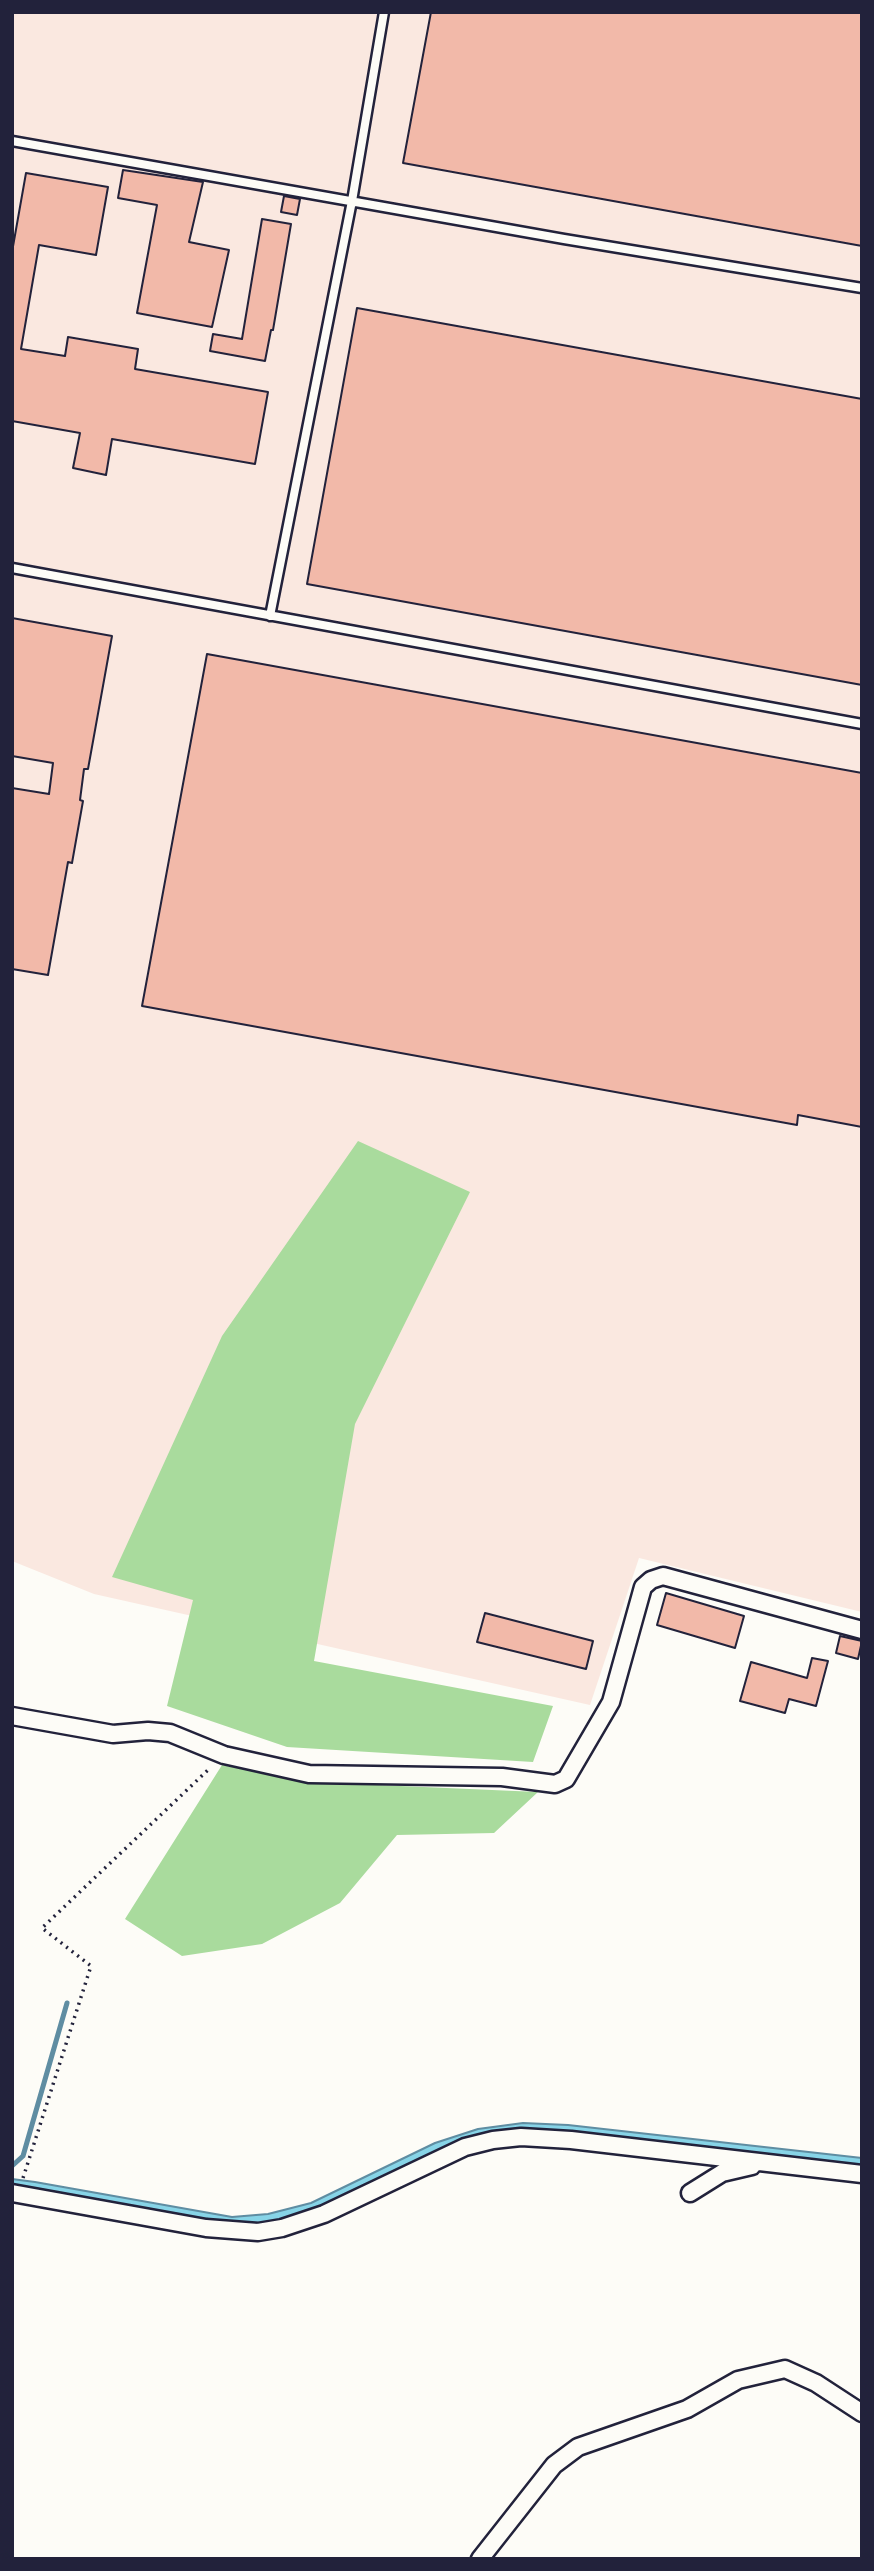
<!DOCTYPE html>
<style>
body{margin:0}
#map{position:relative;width:874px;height:2571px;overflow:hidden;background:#fdfcf7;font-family:Delius,sans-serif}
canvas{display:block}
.frame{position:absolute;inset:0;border:14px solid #22223b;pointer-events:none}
</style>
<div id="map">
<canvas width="874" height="2571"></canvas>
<div class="frame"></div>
</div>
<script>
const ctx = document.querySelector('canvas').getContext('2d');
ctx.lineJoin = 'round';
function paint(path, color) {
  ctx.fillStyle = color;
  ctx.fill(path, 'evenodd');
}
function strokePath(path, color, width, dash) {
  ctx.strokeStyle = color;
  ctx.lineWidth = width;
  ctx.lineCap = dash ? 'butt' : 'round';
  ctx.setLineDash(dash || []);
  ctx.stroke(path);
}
paint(new Path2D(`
 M12 12H862V1612L639 1558 590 1705 94 1594 12 1561Z`), '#fae8e0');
paint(new Path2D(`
 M358 1141 470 1192 355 1424 314 1661 553 1706 533 1762 287 1747 167 1706 193 1600 112 1577 222 1336Z
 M222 1765 309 1782 538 1792 494 1833 397 1835 340 1903 262 1944 182 1956 125 1919Z`), '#a9db9d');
const water = new Path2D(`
 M523 2123 568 2125 862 2158V2168L478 2139 315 2214 270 2224 231 2226 12 2187V2179L35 2182 232 2217 268 2214 311 2203 435 2143 478 2129Z`);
paint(water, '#87d4e7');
strokePath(water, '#5f8da2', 2);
strokePath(new Path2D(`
 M12 2166 23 2156 67 2003`), '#5f8da2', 5);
const building = new Path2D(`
 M431 12H862V246L403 163Z
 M123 170 203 182 189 242 229 250 212 327 137 313 157 205 118 198Z
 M26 173 108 187 96 255 39 245 21 349 65 356 68 337 138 349 135 369 268 392 255 464 112 439 106 475 73 468 80 433 12 421V252Z
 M284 196 300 199 297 215 281 212Z
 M262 219 291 224 273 330H271L265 361 210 351 213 334 242 339Z
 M357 308 862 399V685L307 584Z
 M12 618 112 636 88 769H84L80 800 83 801 72 863 68 862 48 975 12 969V788L49 794 53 763 12 756Z
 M207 654 862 773V1127L798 1115 797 1125 142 1006Z
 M666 1593 744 1616 735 1648 657 1625Z
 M485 1613 593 1641 586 1669 477 1642Z
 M840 1636 862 1641 858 1659 836 1653Z
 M812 1658 828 1661 816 1706 789 1699 785 1713 740 1701 751 1662 807 1678Z`);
paint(building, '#f2b9a9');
strokePath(building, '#22223b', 2);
const service = new Path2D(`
 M12 141 564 239 862 288
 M12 568 862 724
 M270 616 352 201 384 12`);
const minor = new Path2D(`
 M12 1716 113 1734 148 1731 170 1733 224 1755 309 1774 502 1777 555 1784 566 1779 611 1702 643 1587 651 1580 663 1576 862 1630
 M12 2193 206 2228 258 2232 282 2228 324 2214 465 2147 493 2140 521 2137 571 2140 862 2174
 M690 2193 722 2173 752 2166
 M480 2559 554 2465 578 2447 687 2409 738 2380 785 2369 816 2383 862 2413`);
strokePath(service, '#22223b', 13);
strokePath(minor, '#22223b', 21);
strokePath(new Path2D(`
 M23 2178 91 1966 42 1928 210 1768`), '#22223b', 3.5, [2, 5]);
strokePath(service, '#fdfcf7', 8);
strokePath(minor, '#fdfcf7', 16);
</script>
